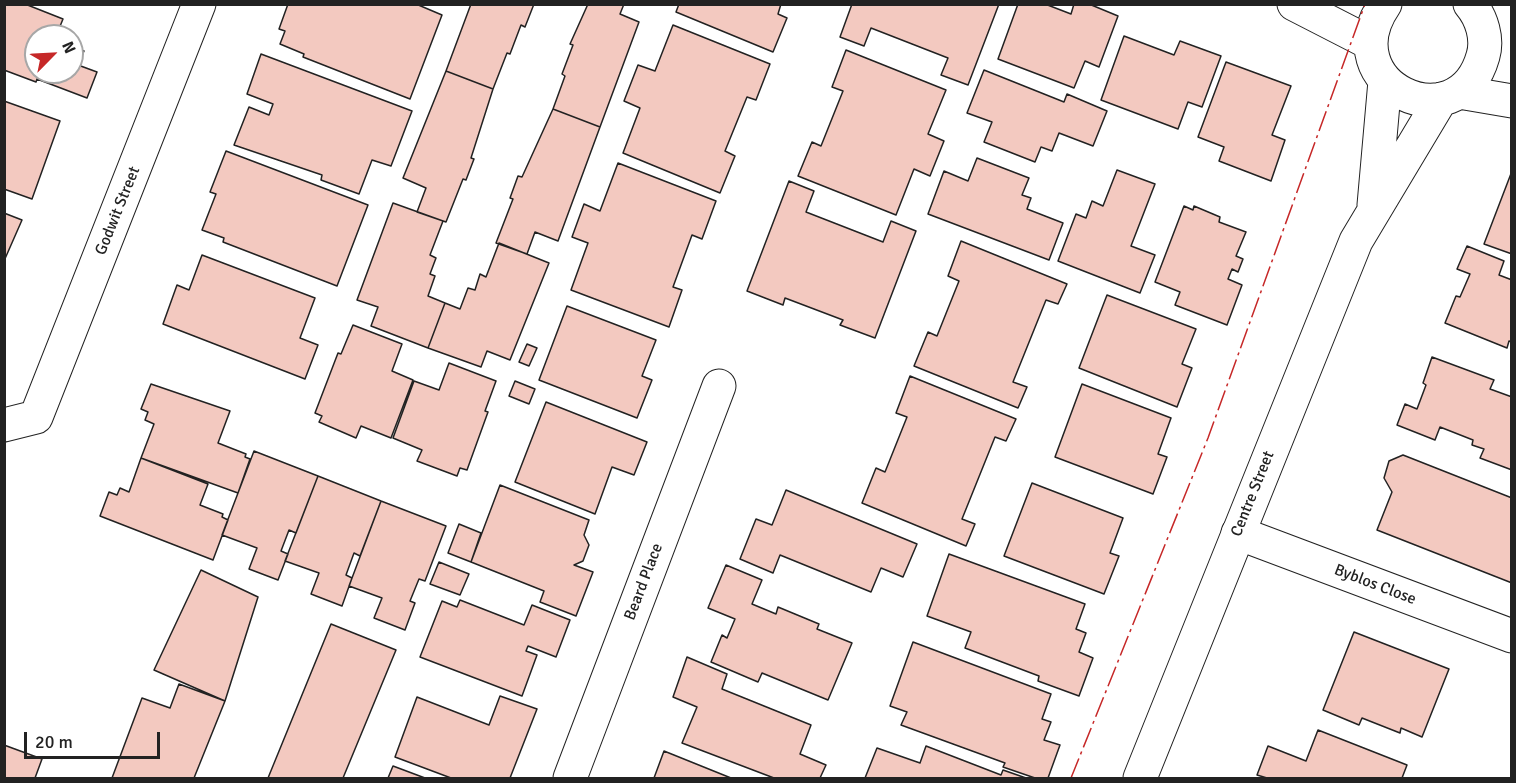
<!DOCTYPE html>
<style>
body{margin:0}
#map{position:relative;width:1516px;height:783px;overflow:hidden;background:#fff;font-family:Signika,sans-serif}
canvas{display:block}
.frame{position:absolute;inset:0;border:6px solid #222;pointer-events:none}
.north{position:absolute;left:24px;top:24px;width:60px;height:60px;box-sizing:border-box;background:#fff;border:2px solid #a7a7a7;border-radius:50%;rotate:66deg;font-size:16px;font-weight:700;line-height:24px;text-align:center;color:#222}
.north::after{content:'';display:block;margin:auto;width:21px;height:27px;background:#c62828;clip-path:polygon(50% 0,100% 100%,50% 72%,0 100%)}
.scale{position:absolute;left:24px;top:732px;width:136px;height:27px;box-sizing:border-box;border:3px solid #222;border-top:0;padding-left:8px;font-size:18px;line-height:21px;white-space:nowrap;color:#222;-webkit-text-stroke:4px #fff;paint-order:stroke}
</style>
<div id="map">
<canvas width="1516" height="783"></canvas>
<div class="frame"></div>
<div class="north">N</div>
<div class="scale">20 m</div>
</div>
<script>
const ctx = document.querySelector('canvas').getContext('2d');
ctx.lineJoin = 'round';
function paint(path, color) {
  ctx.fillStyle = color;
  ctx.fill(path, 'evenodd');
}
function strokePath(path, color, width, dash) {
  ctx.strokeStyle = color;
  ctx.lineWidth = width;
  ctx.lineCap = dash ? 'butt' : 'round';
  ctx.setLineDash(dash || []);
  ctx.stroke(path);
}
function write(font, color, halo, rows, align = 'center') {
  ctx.font = font + ' Signika,sans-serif';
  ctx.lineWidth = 4.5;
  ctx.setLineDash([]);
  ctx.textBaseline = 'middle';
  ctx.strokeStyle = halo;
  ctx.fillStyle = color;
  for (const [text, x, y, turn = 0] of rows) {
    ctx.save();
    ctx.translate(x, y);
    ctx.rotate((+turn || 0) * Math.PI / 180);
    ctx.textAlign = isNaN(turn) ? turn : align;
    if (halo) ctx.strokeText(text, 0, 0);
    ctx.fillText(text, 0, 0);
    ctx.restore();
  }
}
const building = new Path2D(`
 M4 4H25L63 19 56 36H36V72H72V47L84 51 78 65 97 72 87 98 37 79 36 82 4 70Z
 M288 4H416L442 15 410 99 303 57 304 54 280 44 285 31 279 29Z
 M471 4H534L525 27 521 25 510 54 507 53 493 89 446 71Z
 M588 4H624L620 14 639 22 600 127 553 109 565 76 562 74 573 45 570 44Z
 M679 4H781L778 14 787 18 773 52 676 12Z
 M852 4H999L968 85 941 75 948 58 871 28 864 46 840 37Z
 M1018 4H1045L1071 14 1074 4H1089L1118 16 1099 67 1085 61 1074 88 998 59Z
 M673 25 770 64 756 100 747 97 725 151 735 156 720 193 623 153 640 108 624 101 638 65 655 71Z
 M1124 36 1174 55 1180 41 1221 56 1202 107 1188 102 1178 129 1101 100Z
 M846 50 946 90 928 134 944 141 930 176 914 169 896 215 798 176 812 142 821 146 843 91 832 87Z
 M261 54 412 111 391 166 372 160 359 194 321 180 322 175 234 145 249 107 269 115 273 104 247 94Z
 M1226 62 1291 86 1272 135 1285 140 1271 181 1219 161 1224 147 1198 137Z
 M984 70 1064 102 1067 94 1107 111 1093 146 1059 133 1052 151 1041 147 1035 162 984 142 992 122 967 113Z
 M446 71 493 89 471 158 474 159 466 180 463 179 446 222 417 212 426 188 403 178Z
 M4 101 60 121 32 199 4 189Z
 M553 109 600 127 558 241 535 232 527 254 496 243 513 199 510 198 518 176 522 177Z
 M226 151 368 205 337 286 223 242 224 238 202 230 216 194 210 192Z
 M977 158 1029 178 1022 195 1031 198 1027 209 1063 223 1049 260 928 214 944 171 968 181Z
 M618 163 716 201 702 239 692 235 673 287 682 290 669 327 571 290 588 243 572 237 584 204 600 211Z
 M1117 170 1155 184 1131 246 1155 255 1140 293 1058 261 1076 214 1086 218 1092 201 1103 206Z
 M1512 171V254L1484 244Z
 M789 181 814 191 806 212 883 242 891 221 916 231 875 338 840 325 843 320 785 298 783 305 747 291Z
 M393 203 443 221 430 255 436 258 430 274 435 276 428 296 445 303 428 348 371 326 378 307 357 300Z
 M1184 206 1193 210 1194 206 1220 217 1219 222 1246 232 1236 256 1243 259 1238 272 1232 269 1228 279 1242 285 1227 325 1175 305 1180 292 1155 282Z
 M4 213 22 220 4 261Z
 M961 241 1067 284 1058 304 1046 300 1013 382 1027 387 1018 408 914 366 928 332 937 336 959 281 948 276Z
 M499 243 549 263 510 360 487 351 481 367 428 348 445 303 460 309 468 288 475 290 480 274 486 277Z
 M1467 246 1504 261 1499 275 1512 280V342L1509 341 1507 348 1445 323 1456 296 1460 297 1470 274 1457 269Z
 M202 255 315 298 300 338 318 345 305 379 163 324 177 285 189 290Z
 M1107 295 1196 329 1182 364 1192 368 1177 407 1079 368Z
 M567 306 656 340 642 376 652 380 637 418 539 380Z
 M353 325 402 344 392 371 413 380 391 438 361 426 356 438 319 422 322 416 315 413 338 353 341 354Z
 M527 344 537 348 529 366 519 362Z
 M1432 357 1494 380 1490 389 1512 397V470L1480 458 1484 449 1472 445 1473 440 1440 427 1435 440 1397 425 1405 404 1417 409 1426 385 1423 383Z
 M449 363 496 381 485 411 488 412 467 470 460 468 457 476 417 461 422 450 393 438 414 381 439 390Z
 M910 376 1016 419 1006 441 995 437 962 519 975 524 966 546 862 503 876 468 885 472 907 417 896 413Z
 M515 381 535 389 529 404 509 396Z
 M151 384 230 411 218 443 246 454 245 457 250 459 238 493 141 458 154 424 145 420 148 412 141 409Z
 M1082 384 1171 418 1158 454 1167 457 1153 494 1055 457Z
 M546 402 647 442 634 475 612 467 595 514 515 482Z
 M254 451 318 476 296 533 289 530 281 551 288 554 278 580 249 569 257 548 222 535Z
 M1403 455 1512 498V583L1377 530 1392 492 1384 478 1389 461Z
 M141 458 208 484 200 505 223 514 222 517 228 520 213 560 100 516 109 492 117 495 120 488 129 492Z
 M318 476 381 501 360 556 354 553 346 575 352 578 342 606 311 594 319 573 285 561Z
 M1032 483 1123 518 1110 553 1119 556 1104 594 1004 556Z
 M500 485 589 520 584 535 589 545 583 561 574 565 593 572 576 616 540 602 544 591 471 562Z
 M786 490 917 544 903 577 881 568 871 592 780 555 773 573 740 559 756 519 772 525Z
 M381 501 446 526 425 581 419 579 410 601 415 603 405 630 374 618 382 598 349 586Z
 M459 524 481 533 471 562 448 553Z
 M949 554 1085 604 1076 629 1086 633 1079 652 1093 658 1079 696 1038 681 1039 676 965 648 971 632 927 616Z
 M439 562 469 574 460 595 430 584Z
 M726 565 762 580 752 604 776 614 778 607 819 624 817 629 852 643 828 700 762 673 758 682 711 662 722 635 727 638 735 619 708 608Z
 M201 570 258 597 225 701 154 670Z
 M460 600 524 625 532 605 570 620 556 657 528 646 526 651 537 655 522 696 420 657 442 601 457 607Z
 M331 624 396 650 343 778H268Z
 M1354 632 1449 669 1422 737 1401 728 1400 733 1362 718 1359 725 1323 710Z
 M913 642 1051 694 1042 719 1051 722 1044 740 1060 745 1048 778H1035L1003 767 1005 763 901 725 907 712 890 706Z
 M687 657 727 674 722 689 811 725 800 754 826 765 820 778H774L682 743 697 707 673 697Z
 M179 684 225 701 194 778H112L142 698 170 708Z
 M500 696 537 709 510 778H451L395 757 417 697 489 725Z
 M1318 730 1407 765 1402 778H1267L1257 775 1268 746 1306 761Z
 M4 745 42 759 35 778H4Z
 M926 746 1001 775 1003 770 1026 778H865L877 748 920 763Z
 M664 751 731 778H654Z
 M393 766 425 778H388Z`);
paint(building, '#f3c9c0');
strokePath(building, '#222', 1.5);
const minor = new Path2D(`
 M4 425 36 417 199 4
 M1238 533 1512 636
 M570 778 719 386`);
const tertiary = new Path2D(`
 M1294 4 1370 43
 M1385 4C1329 85 1458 145 1483 56 1488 39 1482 18 1470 4
 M1459 92 1512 101
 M1374 205 1385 81
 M1140 778 1356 241 1441 99`);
strokePath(minor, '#222', 35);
strokePath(tertiary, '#222', 35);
strokePath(minor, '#fff', 33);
strokePath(tertiary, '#fff', 33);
strokePath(new Path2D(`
 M1071 778 1208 438 1365 4`), '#c62828', 1.5, [21, 4.5, 3, 4.5]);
write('16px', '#222', '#fff', [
 ["Godwit Street",118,211,-68],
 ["Centre Street",1253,494,-68],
 ["Beard Place",644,582,-69],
 ["Byblos Close",1375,585,21]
]);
</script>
